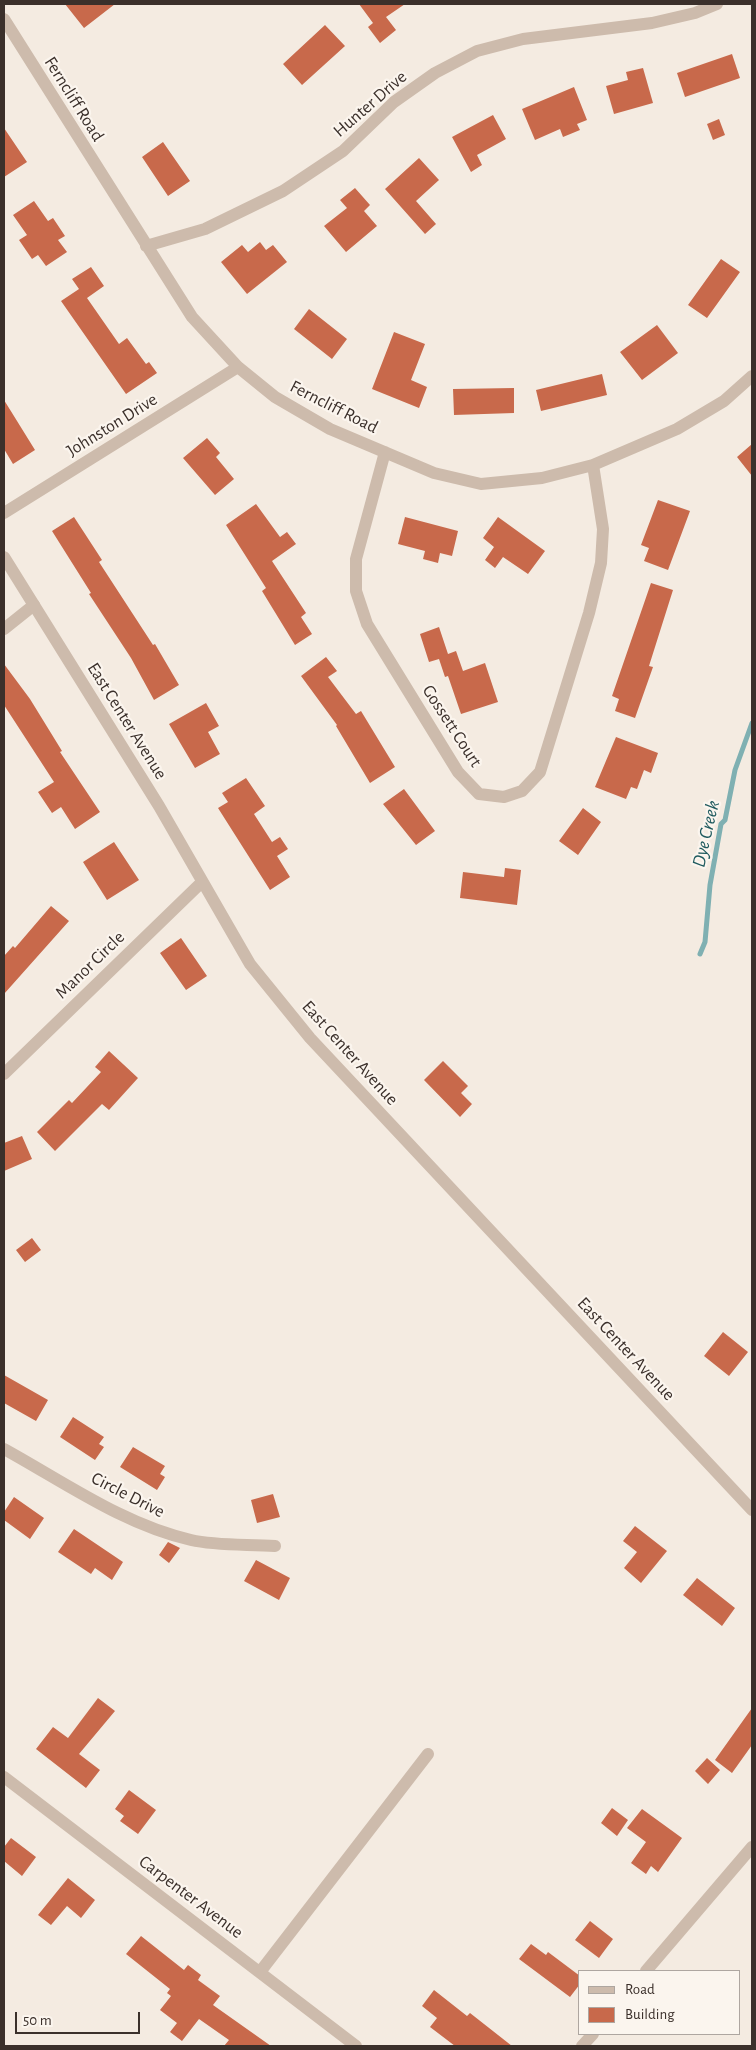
<!DOCTYPE html>
<style>
body{margin:0}
#map{position:relative;width:756px;height:2050px;overflow:hidden;background:#f4ebe1;font-family:"Alegreya Sans",sans-serif}
canvas{display:block}
.frame{position:absolute;inset:0;border:5px solid #3b302b;pointer-events:none}
.legend{position:absolute;left:578px;top:1970px;width:162px;height:65px;box-sizing:border-box;background:#fbf5ee;border:1px solid #aea6a0;margin:0;padding:6px 9px;list-style:none;font-size:15px;color:#3b302b}
.legend li{display:flex;align-items:center;gap:10px;height:25px}
.legend b{width:25px;border:1px solid #aea6a0}
.scale{position:absolute;left:15px;top:2012px;width:125px;height:22px;box-sizing:border-box;border:2px solid #3b302b;border-top:0;padding-left:6px;font-size:15px;line-height:18px;white-space:nowrap;color:#3b302b;-webkit-text-stroke:4px #fbf5ee;paint-order:stroke}
</style>
<div id="map">
<canvas width="756" height="2050"></canvas>
<div class="frame"></div>
<ul class="legend">
<li><b style="height:6px;background:#cdbbac"></b>Road</li>
<li><b style="height:14px;background:#c8694b"></b>Building</li>
</ul>
<div class="scale">50 m</div>
</div>
<script>
const ctx = document.querySelector('canvas').getContext('2d');
ctx.lineJoin = 'round';
function strokePath(path, color, width, dash) {
  ctx.strokeStyle = color;
  ctx.lineWidth = width;
  ctx.lineCap = dash ? 'butt' : 'round';
  ctx.setLineDash(dash || []);
  ctx.stroke(path);
}
function paint(path, color) {
  ctx.fillStyle = color;
  ctx.fill(path, 'evenodd');
}
function write(font, color, halo, rows, align = 'center') {
  ctx.font = font + ' "Alegreya Sans",sans-serif';
  ctx.lineWidth = 4.5;
  ctx.setLineDash([]);
  ctx.textBaseline = 'middle';
  ctx.strokeStyle = halo;
  ctx.fillStyle = color;
  for (const [text, x, y, turn = 0] of rows) {
    ctx.save();
    ctx.translate(x, y);
    ctx.rotate((+turn || 0) * Math.PI / 180);
    ctx.textAlign = isNaN(turn) ? turn : align;
    if (halo) ctx.strokeText(text, 0, 0);
    ctx.fillText(text, 0, 0);
    ctx.restore();
  }
}
strokePath(new Path2D(`
 M700 954 705 942 710 885 721 824 725 820 735 770 752 723`), '#7fb0b2', 5);
paint(new Path2D(`
 M65 4H115L84 28Z
 M359 4H405L386 17 396 30 380 43 368 27 373 23Z
 M325 25 345 46 302 85 283 64Z
 M732 54 740 78 685 97 677 73Z
 M643 68 653 103 614 114 606 86 628 80 626 72Z
 M574 87 587 120 577 124 580 130 563 137 560 129 535 140 522 109Z
 M493 115 506 139 477 155 482 165 471 172 452 137Z
 M719 119 725 135 713 140 707 124Z
 M4 128 27 162 4 177Z
 M163 142 190 181 168 196 142 157Z
 M419 158 439 180 416 201 436 224 425 234 385 189Z
 M355 188 370 205 364 211 377 226 346 252 324 226 347 208 340 200Z
 M34 201 48 221 53 218 65 236 58 240 67 252 46 266 38 255 32 259 19 240 27 235 13 215Z
 M260 242 266 250 273 245 287 262 247 294 221 262 242 245 248 252Z
 M721 259 740 272 707 318 688 305Z
 M91 267 104 286 87 298 119 344 127 338 146 364 149 362 157 373 126 394 61 301 79 289 72 279Z
 M309 309 347 339 332 359 294 329Z
 M657 325 678 353 642 380 620 352Z
 M394 332 425 344 411 380 427 387 419 408 372 389Z
 M602 374 607 395 541 411 536 390Z
 M514 388V413L454 415 453 389Z
 M4 400 35 450 13 464 4 449Z
 M207 438 220 453 216 457 234 479 215 495 183 458Z
 M752 444V476L737 457Z
 M658 500 690 511 668 570 644 561 649 548 641 545Z
 M256 504 280 537 287 532 296 544 272 561 306 613 301 617 312 634 295 645 262 591 266 588 226 525Z
 M74 517 102 560 99 562 153 645 155 644 179 685 154 700 131 658 89 594 91 593 52 531Z
 M405 517 458 531 452 556 440 553 438 563 423 559 425 551 398 544Z
 M498 517 545 551 528 574 503 557 495 568 485 560 494 547 483 538Z
 M651 583 673 590 649 666 653 667 635 718 615 711 619 699 612 696Z
 M439 627 448 654 456 651 463 671 485 663 498 702 461 714 448 676 445 677 439 659 429 662 420 634Z
 M326 657 337 671 328 677 356 714 361 711 395 767 370 783 336 726 337 725 301 676Z
 M4 664 30 699 62 751 60 752 100 812 75 829 61 807 52 813 38 792 54 782 4 705Z
 M206 703 219 726 208 732 220 754 195 768 169 724Z
 M616 737 658 753 651 773 644 770 637 789 631 787 626 799 595 787Z
 M246 778 265 806 254 814 272 842 280 837 288 849 277 856 290 877 270 890 218 808 228 802 222 793Z
 M404 789 435 831 416 845 383 804Z
 M583 808 601 822 578 855 559 841Z
 M114 842 139 880 107 900 83 862Z
 M505 868 521 870 517 905 460 898 463 872 504 877Z
 M51 906 69 921 4 994V956L13 946 15 948Z
 M181 938 207 976 186 990 160 953Z
 M109 1051 138 1078 109 1110 102 1104 55 1151 37 1132 69 1100 72 1103 101 1072 95 1067Z
 M443 1061 468 1086 461 1093 472 1104 460 1117 424 1080Z
 M22 1136 32 1159 4 1171V1143Z
 M32 1238 41 1250 25 1262 16 1250Z
 M723 1332 748 1352 729 1376 704 1356Z
 M4 1375 48 1400 36 1421 4 1403Z
 M73 1417 104 1437 99 1444 104 1447 95 1460 60 1437Z
 M133 1447 165 1466 160 1474 165 1477 157 1490 120 1467Z
 M273 1494 280 1517 257 1523 251 1500Z
 M14 1497 44 1518 30 1539 4 1520V1512Z
 M635 1526 667 1551 641 1583 624 1568 637 1552 623 1541Z
 M74 1529 123 1562 112 1580 95 1568 91 1574 58 1552Z
 M168 1542 180 1548 169 1563 159 1555Z
 M256 1560 290 1578 279 1600 244 1581Z
 M697 1578 735 1608 722 1626 683 1595Z
 M98 1698 115 1711 79 1754 100 1770 86 1788 36 1749 53 1727 68 1738Z
 M752 1708V1745L732 1773 715 1760Z
 M707 1758 720 1770 708 1784 695 1771Z
 M129 1790 156 1810 138 1834 120 1821 124 1816 115 1809Z
 M612 1808 628 1820 617 1836 601 1823Z
 M642 1809 682 1838 658 1872 651 1866 646 1874 631 1863 646 1842 627 1828Z
 M11 1838 36 1857 22 1876 4 1861V1847Z
 M68 1878 95 1900 81 1918 67 1906 51 1925 38 1915Z
 M590 1921 613 1939 599 1958 575 1940Z
 M141 1936 184 1970 188 1965 201 1975 198 1980 220 1996 213 2005 271 2046H224L229 2040 199 2019 182 2041 170 2032 177 2023 160 2010 171 1996 167 1993 170 1989 126 1954Z
 M531 1944 546 1955 548 1952 580 1976V1984L570 1997 519 1959Z
 M434 1990 467 2016 470 2013 512 2046H455L430 2027 437 2018 422 2006Z`), '#c8694b');
strokePath(new Path2D(`
 M4 19 192 317 238 367 275 397 330 429 434 473 481 484 542 478 593 465 677 429 724 401 752 376
 M146 246 205 229 283 191 343 151 394 102 435 73 477 51 523 39 652 23 695 13 717 4
 M385 452 356 559V591L367 624 458 772 479 794 504 797 522 791 540 772 589 613 601 563 603 529 593 465
 M4 513 238 367
 M4 629 34 605
 M4 1074 202 882
 M4 1449C64 1482 124 1525 191 1540 217 1546 248 1544 275 1546
 M4 1777 356 2046
 M646 1971 752 1847
 M260 1972 428 1754
 M582 2046 593 2034`), '#cdbbac', 12);
strokePath(new Path2D(`
 M4 557 159 806 250 964 310 1038 752 1510`), '#cdbbac', 12);
write('18px', '#3b302b', '#fbf5ee', [
 ["Ferncliff Road",74,99,58],
 ["Hunter Drive",370,104,-41],
 ["Ferncliff Road",334,407,27],
 ["Johnston Drive",112,425,-32],
 ["East Center Avenue",127,721,58],
 ["Gossett Court",452,726,57],
 ["Manor Circle",90,965,-44],
 ["East Center Avenue",350,1053,48],
 ["East Center Avenue",626,1349,47],
 ["Circle Drive",128,1495,27],
 ["Carpenter Avenue",191,1897,37]
]);
write('italic 19px', '#1f5a5e', '#fbf5ee', [
 ["Dye Creek",706,834,-77]
]);
</script>
